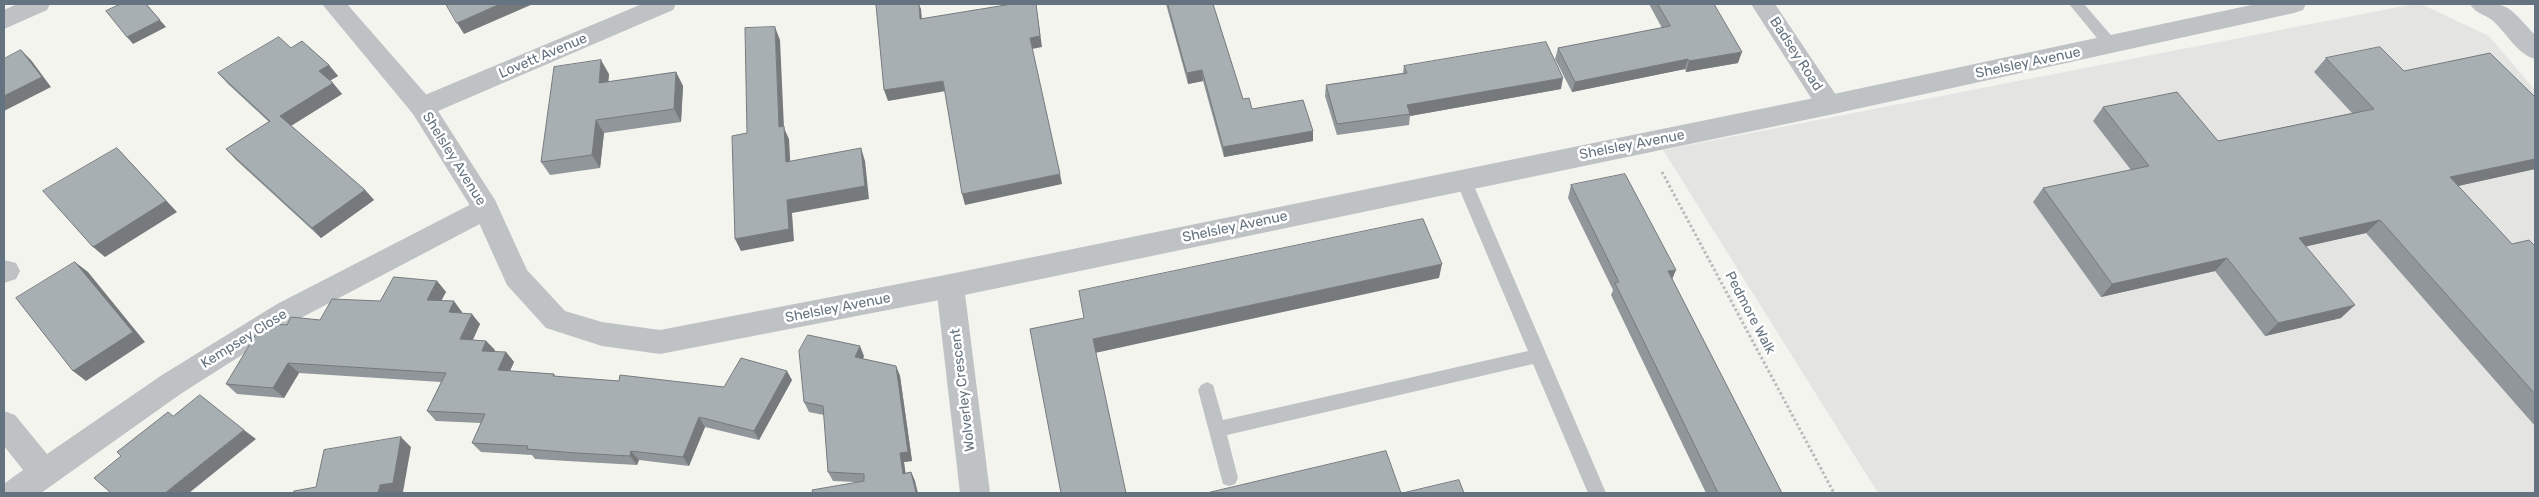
<!DOCTYPE html>
<style>
body{margin:0}
#map{position:relative;width:2539px;height:497px;overflow:hidden;background:#f4f4ef;font-family:Rubik,sans-serif}
canvas{display:block}
.frame{position:absolute;inset:0;border:5px solid #64737f;pointer-events:none}
</style>
<div id="map">
<canvas width="2539" height="497"></canvas>
<div class="frame"></div>
</div>
<script>
const ctx = document.querySelector('canvas').getContext('2d');
ctx.lineJoin = 'round';
function paint(path, color) {
  ctx.fillStyle = color;
  ctx.fill(path, 'evenodd');
}
function strokePath(path, color, width, dash) {
  ctx.strokeStyle = color;
  ctx.lineWidth = width;
  ctx.lineCap = dash ? 'butt' : 'round';
  ctx.setLineDash(dash || []);
  ctx.stroke(path);
}
function write(font, color, halo, rows, align = 'center') {
  ctx.font = font + ' Rubik,sans-serif';
  ctx.lineWidth = 5;
  ctx.setLineDash([]);
  ctx.textBaseline = 'middle';
  ctx.strokeStyle = halo;
  ctx.fillStyle = color;
  for (const [text, x, y, turn = 0] of rows) {
    ctx.save();
    ctx.translate(x, y);
    ctx.rotate((+turn || 0) * Math.PI / 180);
    ctx.textAlign = isNaN(turn) ? turn : align;
    if (halo) ctx.strokeText(text, 0, 0);
    ctx.fillText(text, 0, 0);
    ctx.restore();
  }
}
paint(new Path2D(`
 M2414 4H2421L2489 36 2535 90V493H1878L1663 150Z`), '#e4e5e3');
strokePath(new Path2D(`
 M1662 172 1834 493`), '#b8babc', 3, [2.5, 2.5]);
paint(new Path2D(`
 M2069 4H2084L2116 41 2118 45 2116 49H2106Z
 M1463 173 1469 175 1471 179 1606 493H1588L1533 364 1227 435 1238 478 1235 484 1229 486 1223 484 1198 390 1201 385 1207 382 1213 385 1223 420 1528 351 1455 179 1457 175Z`), '#bec2c5');
paint(new Path2D(`
 M642 4H676L673 10 431 114 422 117 413 114 409 107 413 100Z
 M1751 4H1775L1838 98 1842 105 1838 112 1829 115 1820 112Z
 M485 197 495 200 498 208 495 216 297 320 182 393 41 493H4L5 483 23 470 4 446V411L15 415 47 454 162 375 277 304Z
 M4 260 16 263 20 271 16 279 4 283Z
 M950 274 960 278 964 286 990 493H960L936 286 940 278Z`), '#bec2c5');
paint(new Path2D(`
 M17 4H50L47 10 4 29V10Z
 M322 4H347L431 100 495 200 527 270 565 311 602 322 660 330 950 274 1829 95 2256 4H2306L2303 10 2294 13 1829 115 950 298 660 354 602 346 546 328 507 285 474 212 413 114Z
 M2470 4C2510 1 2509 8 2535 35V59C2517 54 2506 32 2492 20 2484 14 2475 13 2470 4Z`), '#bec2c5');
paint(new Path2D(`
 M1166 4H1213L1243 99 1252 109 1313 131V141L1224 157 1203 81 1188 84Z
 M1649 4H1714L1738 63 1686 72 1685 69 1572 92 1555 59 1558 48 1662 28Z
 M2326 58 2404 71 2535 97V169L2458 186 2512 244 2535 246V426L2366 233 2306 246 2341 318 2265 336 2215 271 2101 297 2033 202 2043 188 2131 170 2093 121 2103 107 2218 141 2352 113 2314 72Z
 M329 65 338 76 330 80 342 94 291 126 365 190 374 200 321 238 236 160 226 149 269 122 228 84 218 73Z
 M1404 66 1561 89 1410 116 1409 125 1337 135 1325 96 1326 85 1403 73Z
 M676 72 683 86 681 122 604 133 600 168 550 175 541 162 609 74 608 82Z
 M1571 185 1672 279 1782 493H1706L1611 295 1613 290 1568 198Z
 M437 281 446 292 441 301 462 312V313L480 324 473 340 486 341 495 350 494 352H506L514 362 510 371 554 374 556 377 724 387 792 380 759 440 705 427 689 466 639 460 637 465 584 462 535 459 532 455 481 452 472 443 481 423 436 421 427 411 441 382 299 373 284 398 237 394 226 384 287 325 320 320 380 301Z
 M864 356 863 359 896 366 900 376 912 461 904 462 905 473 911 472 915 481 854 482 833 481 828 472 824 415 809 412 804 402Z`), '#90969a');
paint(new Path2D(`
 M146 4 166 27 133 44 127 37Z
 M500 4H533L464 34 457 23Z
 M919 4 921 9 923 30 920 19Z
 M1036 4 1042 47 1032 49 1030 38Z
 M775 27 780 40 784 128 789 139 791 175 786 162 779 127Z
 M21 50 31 60 51 87 4 111V96Z
 M1742 52 1738 63 1686 72 1689 61Z
 M1688 59 1685 69 1572 92 1575 82Z
 M601 60 609 74 607 97 599 83Z
 M329 65 338 76 328 82 319 71Z
 M1202 70 1203 81 1188 84 1187 73Z
 M676 72 683 86 681 122 674 109Z
 M1563 78 1561 89 1410 116V114L1407 105Z
 M943 81 946 91 888 101 884 90Z
 M333 83 342 94 289 127 280 116Z
 M596 120 604 133 600 168 592 155Z
 M1313 131V141L1224 157 1223 147Z
 M117 148 177 212 105 257 93 247Z
 M861 148 865 161 869 199 792 213 794 241 741 251 735 239 787 200Z
 M2535 159V169L2435 191 2450 177Z
 M1060 174 1062 184 965 205 962 194Z
 M365 190 374 200 321 238 312 228Z
 M2380 220 2366 233 2286 251 2299 238Z
 M2227 258 2215 271 2101 297 2112 284Z
 M75 262 88 272 145 342 86 381 73 371Z
 M1442 264 1439 278 1095 353 1093 339Z
 M1676 270 1671 282 1668 271Z
 M437 281 446 292 436 310 427 300Z
 M454 301 462 312 457 322 449 312Z
 M2355 305 2341 318 2265 336 2278 323Z
 M472 314 480 324 468 349 460 339Z
 M486 341 495 350 490 361 482 351Z
 M860 346 864 356 859 367 855 357Z
 M506 352 514 362 506 379 498 370Z
 M288 363 299 373 284 398 273 388Z
 M896 366 900 376 912 461 904 462 907 483 903 474 900 453Z
 M787 371 792 380 759 440 754 431Z
 M699 417 705 427 689 466 683 457Z
 M244 430 256 439 189 493H165Z
 M401 437 411 447 403 492 394 493H378L380 485Z
 M631 451 639 460 637 465 630 456Z
 M911 472 915 481 918 493H916Z`), '#767a7d');
const building = new Path2D(`
 M121 4H146L160 20 127 37 106 11Z
 M446 4H500L457 23Z
 M884 4H919L920 19 1012 4H1036L1040 36 1030 38 1060 174 962 194 943 81 884 90 876 5Z
 M1168 4H1213L1243 99 1249 98 1252 109 1303 100 1313 131 1223 147 1202 70 1187 73Z
 M1658 4H1714L1742 52 1689 61 1688 59 1575 82 1558 48 1670 26Z
 M775 27 779 127 784 126 786 162 861 148 865 186 787 200 789 229 735 239 732 136 747 133 745 28Z
 M279 37 291 48 302 41 329 65 319 71 333 83 280 116 365 190 312 228 226 149 270 121 218 73Z
 M1546 42 1563 78 1407 105 1410 114 1337 124 1326 85 1407 73 1404 66Z
 M2380 47 2404 71 2490 53 2535 97V159L2450 177 2512 244 2529 240 2535 246V394L2380 220 2299 238 2355 305 2278 323 2227 258 2112 284 2043 188 2149 166 2103 107 2177 92 2218 141 2374 109 2326 58Z
 M21 50 42 77 4 96V59Z
 M601 60 599 83 676 72 674 109 596 120 592 155 541 162 554 67Z
 M117 148 166 201 93 247 43 191Z
 M1625 174 1676 270 1668 271 1782 493H1718L1615 283 1619 282 1571 185Z
 M1423 219 1442 264 1093 339 1126 493H1061L1030 329 1084 318 1079 291Z
 M75 262 133 332 73 371 16 298Z
 M394 277 437 281 427 300 454 301 449 312 472 314 460 339 486 341 482 351 506 352 498 370 554 374 553 376 619 381 620 375 724 387 741 358 787 371 754 431 699 417 683 457 631 451 630 456 577 453 527 449 528 446 472 443 485 414 427 411 446 373 288 363 273 388 226 384 259 329 268 324 287 325 291 317 320 320 332 299 380 301Z
 M808 335 860 346 855 357 896 366 908 452 900 453 903 474 911 472 916 493H813L812 490 864 481V474L828 472 823 406 804 402 799 351Z
 M200 395 244 430 165 493H111L94 478 121 456 117 452 168 412 173 416Z
 M401 437 393 483 380 485 378 493H293L294 491 316 487 324 450Z
 M1386 451 1401 493H1207Z
 M1459 480 1464 493H1403Z`);
paint(building, '#a8afb3');
strokePath(building, '#767a7d', 1);
write('14px', '#64737f', '#fff', [
 ["Badsey Road",1796,54,57],
 ["Lovett Avenue",543,56,-23],
 ["Shelsley Avenue",2028,63,-12],
 ["Shelsley Avenue",1632,145,-11],
 ["Shelsley Avenue",454,159,58],
 ["Shelsley Avenue",1235,227,-12],
 ["Shelsley Avenue",838,308,-11],
 ["Pedmore Walk",1750,313,62],
 ["Kempsey Close",244,339,-32],
 ["Wolverley Crescent",963,390,-97]
]);
</script>
